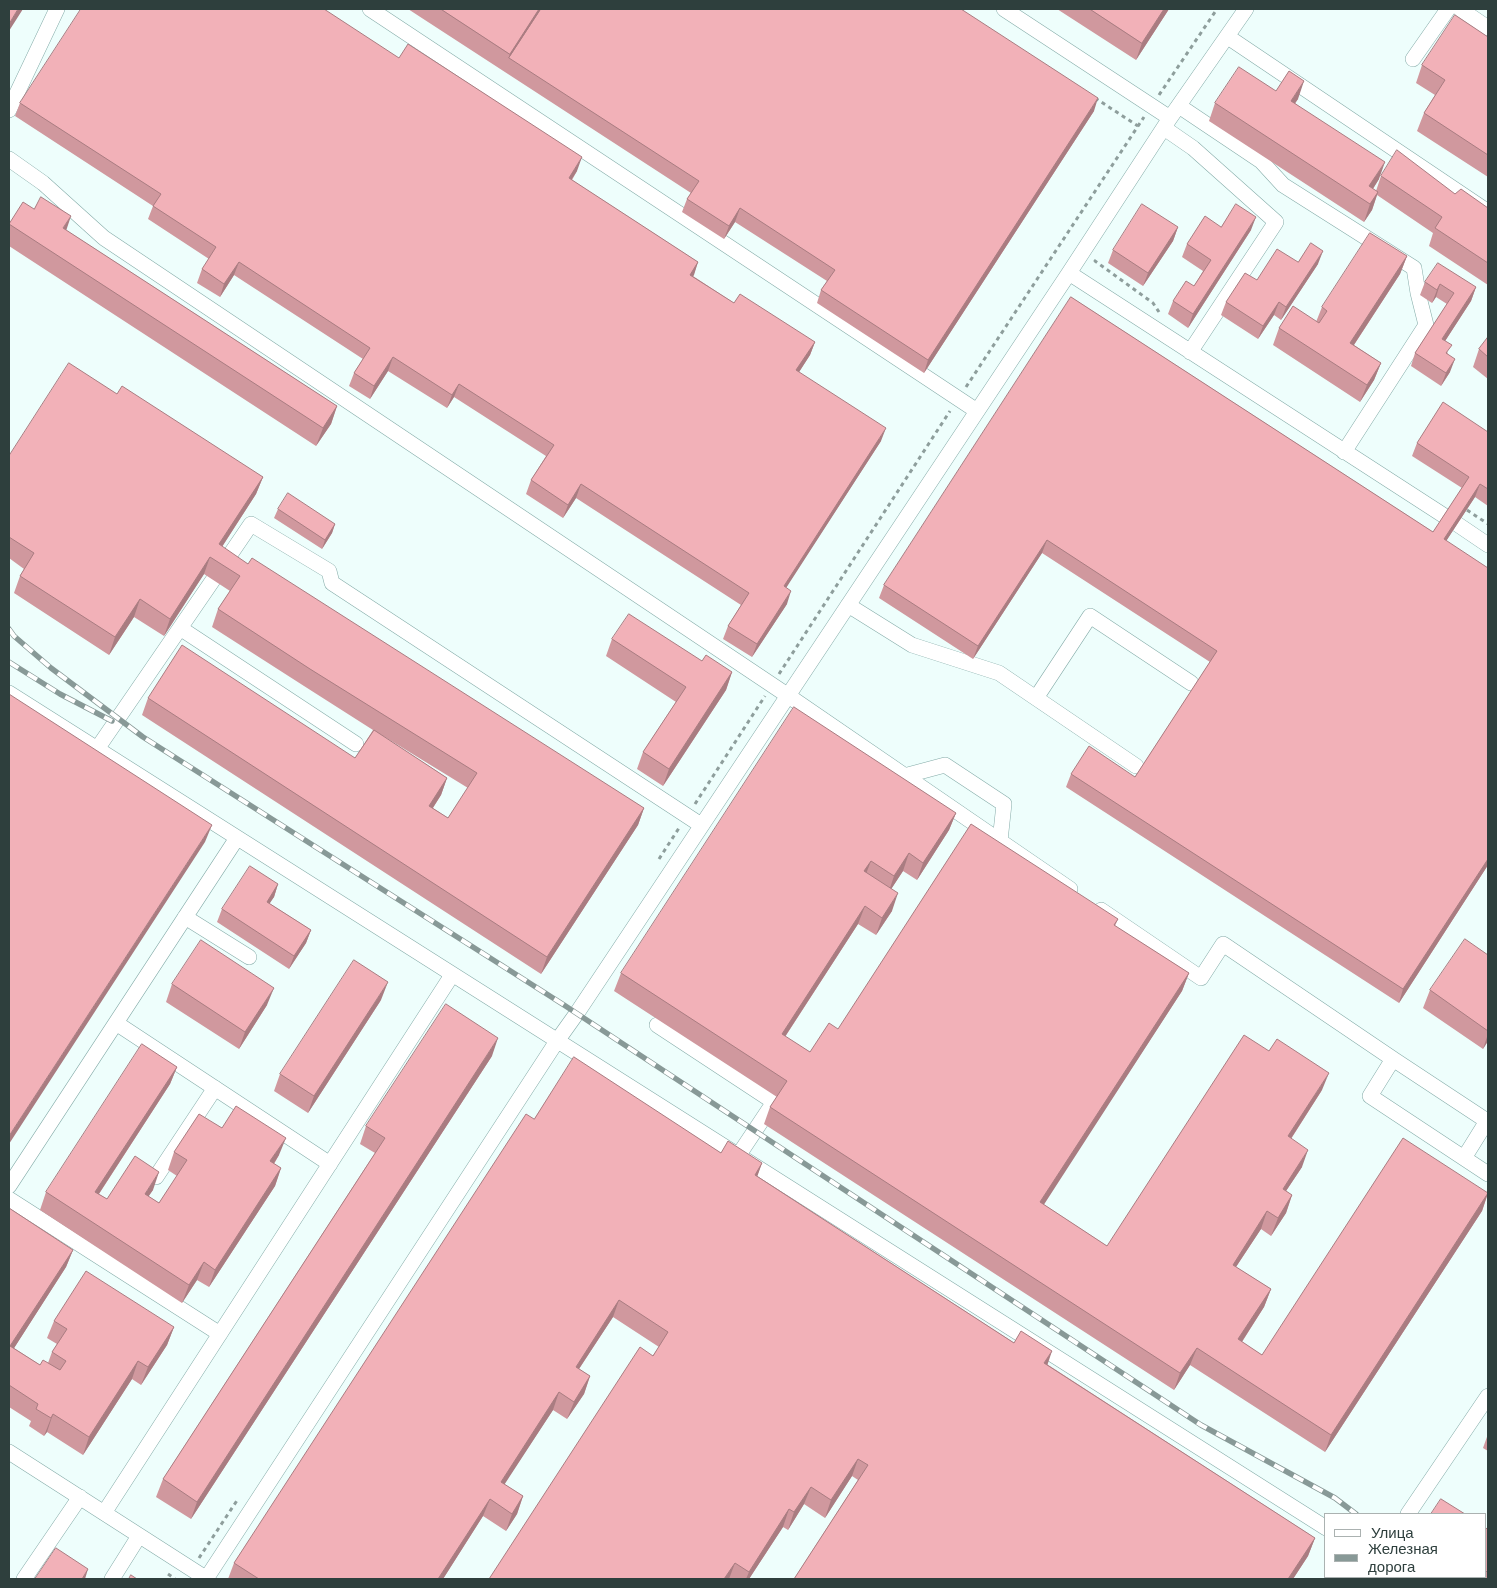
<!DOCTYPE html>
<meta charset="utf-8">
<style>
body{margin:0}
#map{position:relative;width:1497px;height:1588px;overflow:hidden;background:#eefefc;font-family:"Work Sans",sans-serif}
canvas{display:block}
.frame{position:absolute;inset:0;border:10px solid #2e3f3d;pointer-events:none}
.legend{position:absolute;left:1324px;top:1513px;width:162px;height:65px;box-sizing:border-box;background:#fff;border:1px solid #abb2b1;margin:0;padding:6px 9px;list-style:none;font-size:15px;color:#2e3f3d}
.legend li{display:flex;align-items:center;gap:10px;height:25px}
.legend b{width:25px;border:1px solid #abb2b1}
</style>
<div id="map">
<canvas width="1497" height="1588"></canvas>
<div class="frame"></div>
<ul class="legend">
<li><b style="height:6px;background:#fff"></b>Улица</li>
<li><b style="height:6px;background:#889997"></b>Железная дорога</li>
</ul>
</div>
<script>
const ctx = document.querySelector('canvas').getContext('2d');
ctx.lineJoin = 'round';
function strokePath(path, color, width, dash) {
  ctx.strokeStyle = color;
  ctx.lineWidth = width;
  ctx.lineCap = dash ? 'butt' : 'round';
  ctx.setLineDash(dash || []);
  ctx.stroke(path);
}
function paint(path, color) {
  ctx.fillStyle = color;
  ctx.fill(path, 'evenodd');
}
const minor = new Path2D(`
 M370 9 977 411
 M1004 9 1170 118
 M1460 9 1488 28
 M1228 37 1488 212
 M1413 59 1448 9
 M1179 106 1261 161 1283 185 1414 268 1418 293 1426 325 1344 452
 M9 110 57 9
 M1164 128 1193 148 1276 222 1190 352
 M9 159 43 183 104 238 787 695 1070 889
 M1069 273 1446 517
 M1457 524 1488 545
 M221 568 251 524 329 571 332 583 701 825
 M848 605 912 645 999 673 1136 766
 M180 628 356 744
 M9 693 1326 1528
 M1036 698 1090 616 1191 683
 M97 749 213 580
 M904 776 945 765 1004 804 1000 841
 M1101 910 1201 978 1223 944 1393 1059 1370 1096 1488 1174
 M185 917 249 957
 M116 1023 330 1164
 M657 1025 774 1102 738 1156
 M1393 1059 1487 1121 1464 1158
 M156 1177 215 1088
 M9 1186 237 838
 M9 1199 220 1334
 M9 1452 207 1579
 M104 1513 452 975
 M1408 1514 1488 1396
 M1401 1577 1404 1579
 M24 1579 80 1497
 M112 1579 139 1536
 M206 1579 557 1041 577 1013 1069 273 1170 118 1246 9
 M1363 1579 1365 1577`);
strokePath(minor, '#84aba8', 16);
strokePath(new Path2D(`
 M1159 95 1217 9
 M1095 98 1138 126
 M1096 260 1095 261 1153 303 1159 312
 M966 387 1144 117
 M1467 510 1488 524
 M779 674 950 411
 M695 804 765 696
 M659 859 679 828
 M199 1558 238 1499
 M168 1574 175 1579`), '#8e9e9c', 3, [4, 4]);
strokePath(minor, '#fff', 15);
const rail = new Path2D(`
 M9 629 14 636 51 668 143 737 564 1005 1201 1425 1335 1498 1356 1514
 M9 662 60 694 112 721
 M1441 1577 1444 1579`);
strokePath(rail, '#889997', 5.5);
strokePath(rail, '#fff', 4, [11]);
paint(new Path2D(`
 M408 9H961L1094 111 924 373 817 303 821 290 827 281 735 222 724 239 682 212 687 199 691 193Z
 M1057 9H1169L1136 60Z
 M1488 37V177L1417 131 1424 113 1435 95 1416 83 1422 65Z
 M399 58 577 171 572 180 698 262 693 276 734 303 815 342 810 355 799 372 881 441 786 587 787 604 752 657 723 639 728 626 741 605 576 498 563 518 526 494 531 480 546 456 454 397 447 408 388 371 370 399 349 386 354 373 363 359 234 275 220 297 197 283 202 269 209 259 148 219 153 206 15 116 20 103Z
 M1276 91 1298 99 1295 103 1379 179 1373 189 1376 191 1381 176 1455 194 1488 208V285L1429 246 1433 233 1377 195 1372 210 1364 222 1209 121 1215 103Z
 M9 224 66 230 337 406 331 424 316 446 9 246Z
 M1178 227 1173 241 1143 286 1108 263 1113 250Z
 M1221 227 1251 230 1188 328 1168 314 1173 301 1194 286 1203 271 1182 257 1187 244Z
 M1407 256 1400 274 1354 345 1381 363 1374 380 1360 402 1273 345 1279 328 1316 322 1322 307Z
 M1298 262 1318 264 1281 320 1274 315 1258 339 1221 315 1226 302 1257 280Z
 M1425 282 1476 287 1471 301 1445 341 1448 355 1450 372 1441 386 1411 366 1415 353 1447 304 1436 297 1432 303 1420 295Z
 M1071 297 1433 532 1462 488 1412 456 1417 443 1488 432V506L1475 497 1446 541 1488 865 1399 1003 1066 787 1071 774 1135 777 1210 662 1042 553 973 659 879 598 884 585Z
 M1488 337V379L1473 367 1479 349Z
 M117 394 263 477 256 494 222 547 248 564 644 808 638 825 541 974 142 715 148 698 355 758 373 730 304 686 212 627 218 609 230 591 204 574 164 636 134 617 109 655 14 593 20 576 24 569 9 558V456ZM380 734 468 788 448 818 433 808 441 795 447 778Z
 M278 509 335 524 332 533 322 549 274 518Z
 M612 639 702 661 732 672 726 690 663 786 637 769 643 752 676 702 606 656Z
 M956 813 949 830 917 880 903 871 891 889 892 911 876 935 858 924 785 1037 810 1052 838 1029 1118 919 1115 926 1189 973 1182 991 1043 1204 1107 1246 1322 1090 1291 1139 1302 1167 1286 1191 1292 1195 1286 1213 1271 1236 1261 1229 1236 1267 1271 1289 1264 1307 1242 1342 1262 1355 1488 1193 1482 1211 1325 1452 1190 1365 1174 1390 764 1124 770 1107 777 1097 614 991 621 973Z
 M278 884 274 897 269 903 311 930 306 943 289 969 217 922 222 909Z
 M1488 955V1041L1483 1049 1423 1008 1430 990Z
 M172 984 267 1005 239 1049 166 1002Z
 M381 1000 308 1113 274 1091 280 1074Z
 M492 1056 191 1519 156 1497 163 1479 375 1153 360 1144 366 1126Z
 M177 1067 170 1084 99 1194 107 1199 153 1190 148 1196 159 1203 177 1176 168 1170 174 1152 222 1128 279 1155 274 1164 281 1168 275 1186 209 1287 197 1280 182 1303 40 1210 46 1192Z
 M534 1119 721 1153 762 1163 757 1176 1315 1538 1308 1556 1293 1579H794L858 1480 852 1476 825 1518 804 1504 788 1530 783 1527 749 1579H489L659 1347 613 1317 579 1369 590 1376 584 1394 567 1419 553 1410 504 1484 523 1496 517 1514 506 1531 483 1516 443 1579H228L234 1563Z
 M9 1208 73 1250 66 1267 14 1348 40 1365 48 1363 52 1352 57 1344 47 1338 54 1321 174 1327 167 1345 141 1385 132 1379 83 1455 47 1432 44 1436 29 1426 31 1421 9 1407Z
 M1488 1434V1451L1483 1448Z
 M1486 1528 1488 1530V1579H1465L1461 1577H1486Z`), '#d0989e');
paint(new Path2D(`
 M18 9H23L9 31V24Z
 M539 9H544L509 58 510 54Z
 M1164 9H1169L1136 60 1142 43Z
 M1304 81 1298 99 1285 118 1291 101Z
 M1098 98 1094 111 924 373 928 360Z
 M582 157 577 171 564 191 569 178Z
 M1385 162 1379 179 1365 201 1369 186Z
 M1378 192 1372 210 1364 222 1370 204Z
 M740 208 735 222 724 239 729 226Z
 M71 216 65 234 63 228Z
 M1256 217 1251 230 1188 328 1193 314Z
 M1178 227 1173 241 1143 286 1148 273Z
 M1323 251 1318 264 1281 320 1286 307Z
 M1407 256 1400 274 1344 360 1350 343Z
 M239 262 234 275 220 297 224 284Z
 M698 262 694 275 685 288 690 275Z
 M1440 284 1436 297 1432 303 1437 290Z
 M1476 287 1471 301 1438 352 1442 339Z
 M1279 302 1274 315 1258 339 1263 326Z
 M815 342 810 355 792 383 796 370Z
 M393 357 388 371 370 399 374 386Z
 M1455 359 1450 372 1441 386 1446 373Z
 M1381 363 1374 380 1360 402 1367 385Z
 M459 384 454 397 447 408 452 395Z
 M337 406 331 424 316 446 323 428Z
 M886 428 881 441 779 599 784 586Z
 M263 477 256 494 214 559 219 544Z
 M581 484 576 498 563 518 568 505Z
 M1480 484 1475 497 1439 552 1444 539Z
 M335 524 332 533 322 549 325 540Z
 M1047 540 1042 553 973 659 978 646Z
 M210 557 204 574 164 636 170 619Z
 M791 591 787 604 752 657 757 644Z
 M140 599 134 617 109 655 115 637Z
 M732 672 726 690 663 786 669 769Z
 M447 778 441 795 423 823 429 806Z
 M644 808 638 825 541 974 547 957Z
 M956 813 949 830 917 880 923 863Z
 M212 825 205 842 9 1144V1136Z
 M909 853 903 871 888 894 894 876Z
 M1488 859V865L1399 1003 1403 989Z
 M871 861 864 879V871Z
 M278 884 274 897 262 915 267 902Z
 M898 893 892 911 876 935 882 918Z
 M865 906 858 924 775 1052 782 1034Z
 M311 930 306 943 289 969 294 956Z
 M1189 973 1182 991 1034 1220 1040 1202Z
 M388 982 381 1000 308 1113 314 1096Z
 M274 988 267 1005 239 1049 245 1032Z
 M1488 1034V1041L1483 1049Z
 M498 1038 492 1056 191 1519 197 1502Z
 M177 1067 170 1084 89 1209 95 1192Z
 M1329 1073 1322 1090 1281 1154 1288 1136Z
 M286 1138 279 1155 264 1179 270 1161Z
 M1308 1150 1302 1167 1276 1206 1283 1189Z
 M762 1163 756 1180 755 1175Z
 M281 1168 275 1186 209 1287 215 1270Z
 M159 1172 153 1190 138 1212 145 1194Z
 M1488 1193 1482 1211 1325 1452 1331 1435Z
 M1292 1195 1286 1213 1271 1236 1278 1218Z
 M1267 1211 1261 1229 1226 1282 1233 1265Z
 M73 1250 66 1267 9 1356 10 1346Z
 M204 1262 197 1280 182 1303 189 1285Z
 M1271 1289 1264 1307 1232 1357 1238 1339Z
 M619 1300 613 1317 569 1384 576 1367Z
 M174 1327 167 1345 141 1385 148 1367Z
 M1197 1348 1190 1365 1174 1390 1180 1373Z
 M1052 1351 1046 1369 1044 1363Z
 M138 1361 132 1379 83 1455 89 1437Z
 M590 1376 584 1394 567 1419 574 1402Z
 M559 1392 553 1410 495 1499 501 1482Z
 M53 1414 47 1432 44 1436 51 1418Z
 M858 1459 852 1476 825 1518 831 1500Z
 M811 1487 804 1504 788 1530 794 1512Z
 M523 1496 517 1514 506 1531 512 1514Z
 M490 1499 483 1516 443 1579H438Z
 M789 1509 783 1527 749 1579H746L749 1572Z
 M1315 1538 1308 1556 1293 1579H1288Z
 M735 1563 729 1579H724Z
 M88 1569 85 1579H82Z`), '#a97c81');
const building = new Path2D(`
 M9 9H18L9 24Z
 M81 9H324L399 58 408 44 582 157 569 178 698 262 690 275 734 303 740 294 815 342 796 370 886 428 784 586 791 591 757 644 728 626 749 593 581 484 568 505 531 480 554 445 459 384 452 395 393 357 374 386 354 373 370 348 239 262 224 284 202 269 216 247 153 206 161 194 20 103Z
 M441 9H539L510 54Z
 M541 9H961L1098 98 928 360 821 290 835 270 740 208 729 226 687 199 699 181 509 58Z
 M1090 9H1164L1142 43Z
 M1455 15 1488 37V155L1424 113 1445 80 1422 65Z
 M1239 67 1276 91 1289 71 1304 81 1291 101 1385 162 1369 186 1378 192 1370 204 1215 103Z
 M1397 150 1455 194 1461 189 1488 208V263L1435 228 1442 217 1381 176Z
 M41 197 71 216 63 228 337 406 323 428 9 224 23 202 34 209Z
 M1142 204 1178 227 1148 273 1113 250Z
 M1236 204 1256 217 1193 314 1173 301 1186 281 1194 286 1211 260 1187 244 1205 216 1221 227Z
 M1370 233 1407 256 1350 343 1381 363 1367 385 1279 328 1293 306 1319 323 1327 311 1322 307Z
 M1311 243 1323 251 1286 307 1279 302 1263 326 1226 302 1245 273 1257 280 1277 249 1298 262Z
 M1438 263 1476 287 1442 339 1452 345 1446 353 1455 359 1446 373 1415 353 1454 293 1440 284 1437 290 1425 282Z
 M1071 297 1433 532 1469 477 1417 443 1443 402 1488 432V489L1480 484 1444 539 1488 568V859L1403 989 1071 774 1089 746 1135 777 1217 651 1047 540 978 646 884 585Z
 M1488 337V357L1479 349Z
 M69 363 117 394 122 386 263 477 219 544 248 564 252 558 644 808 547 957 148 698 182 645 355 758 374 730 447 778 429 806 448 818 477 773 310 669 218 609 240 576 210 557 170 619 140 599 115 637 20 576 34 553 9 537V456Z
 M288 493 335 524 325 540 278 509Z
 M629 614 702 661 706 655 732 672 669 769 643 752 686 687 612 639Z
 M9 694 212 825 9 1136Z
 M794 707 956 813 923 863 909 853 894 876 871 861 864 871 898 893 882 918 865 906 782 1034 810 1052 829 1023 838 1029 971 824 1118 919 1114 925 1189 973 1040 1202 1107 1246 1244 1035 1269 1051 1277 1039 1329 1073 1288 1136 1308 1150 1283 1189 1292 1195 1278 1218 1267 1211 1233 1265 1271 1289 1238 1339 1262 1355 1403 1138 1488 1193 1331 1435 1197 1348 1180 1373 770 1107 787 1081 621 973Z
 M250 866 278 884 267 902 311 930 294 956 222 909Z
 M1465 939 1488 955V1031L1430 990Z
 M201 940 274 988 245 1032 172 984Z
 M354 960 388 982 314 1096 280 1074Z
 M446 1004 498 1038 197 1502 163 1479 385 1138 366 1126Z
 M142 1044 177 1067 95 1192 107 1199 135 1156 159 1172 145 1194 159 1203 187 1160 174 1152 199 1114 222 1128 236 1106 286 1138 270 1161 281 1168 215 1270 204 1262 189 1285 46 1192Z
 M574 1057 721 1153 728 1141 762 1163 755 1175 1014 1343 1021 1331 1052 1351 1044 1363 1315 1538 1288 1579H794L868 1465 858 1459 831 1500 811 1487 794 1512 789 1509 749 1572 735 1563 724 1579H489L640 1347 653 1356 668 1332 619 1300 576 1367 590 1376 574 1402 559 1392 501 1482 523 1496 512 1514 490 1499 438 1579H259L234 1563 526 1114 534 1119Z
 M9 1208 73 1250 10 1346 40 1365 43 1360 60 1370 66 1361 52 1352 67 1329 54 1321 86 1271 174 1327 148 1367 138 1361 89 1437 53 1414 51 1418 36 1409 38 1404 9 1385Z
 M1441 1499 1465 1514H1431Z
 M1486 1528 1488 1530V1573L1486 1571Z
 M56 1548 88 1569 82 1579H35Z
 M131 1575 137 1579H129Z`);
paint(building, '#f2b1b8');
strokePath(building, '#a97c81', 1);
</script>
